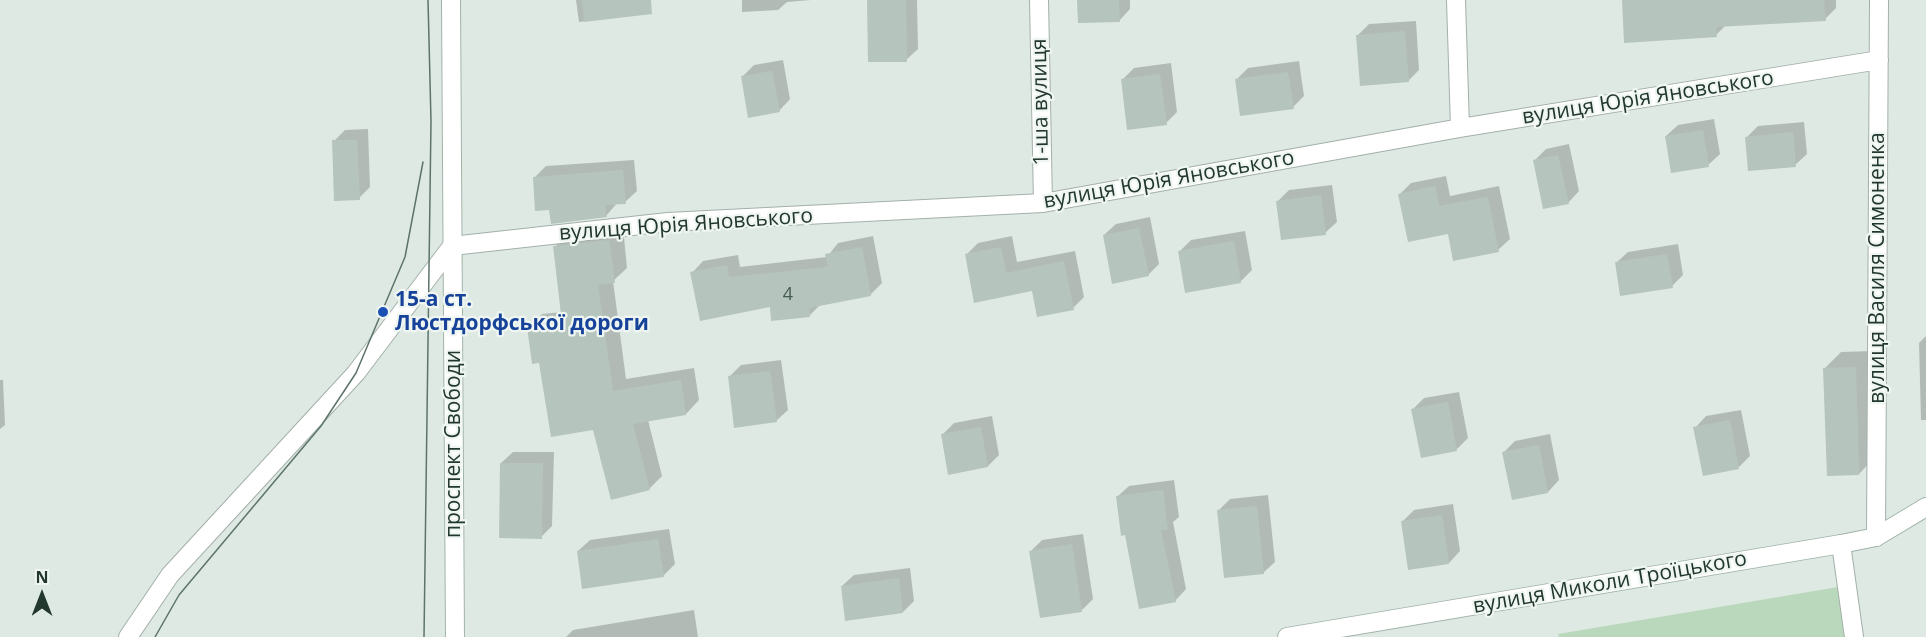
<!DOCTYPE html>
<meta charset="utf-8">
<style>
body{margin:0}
#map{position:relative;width:1926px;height:637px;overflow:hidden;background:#dfe9e3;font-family:"Open Sans",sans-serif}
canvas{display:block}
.north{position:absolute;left:12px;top:565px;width:60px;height:60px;-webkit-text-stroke:4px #eff6f2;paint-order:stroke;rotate:0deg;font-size:16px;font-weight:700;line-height:24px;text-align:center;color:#22382e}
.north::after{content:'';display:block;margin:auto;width:21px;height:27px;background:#22382e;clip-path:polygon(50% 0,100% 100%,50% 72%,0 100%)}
</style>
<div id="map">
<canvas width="1926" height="637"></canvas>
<div class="north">N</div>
</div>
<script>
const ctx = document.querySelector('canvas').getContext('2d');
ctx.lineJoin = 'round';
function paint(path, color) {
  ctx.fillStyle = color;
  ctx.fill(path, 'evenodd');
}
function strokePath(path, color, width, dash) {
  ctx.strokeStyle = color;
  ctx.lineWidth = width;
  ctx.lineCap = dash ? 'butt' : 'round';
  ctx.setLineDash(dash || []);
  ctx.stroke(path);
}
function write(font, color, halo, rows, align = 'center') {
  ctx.font = font + ' "Open Sans",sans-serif';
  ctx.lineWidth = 4.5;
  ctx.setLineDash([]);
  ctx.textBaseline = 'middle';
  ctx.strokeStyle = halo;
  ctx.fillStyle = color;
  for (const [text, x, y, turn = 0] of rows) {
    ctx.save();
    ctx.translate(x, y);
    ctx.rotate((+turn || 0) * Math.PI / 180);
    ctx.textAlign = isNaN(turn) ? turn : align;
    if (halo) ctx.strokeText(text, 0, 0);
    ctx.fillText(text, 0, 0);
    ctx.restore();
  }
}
paint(new Path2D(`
 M1844 586 1850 637H1559L1558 634Z`), '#bad9bc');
paint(new Path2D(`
 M576 0H647L642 14 579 22Z
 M742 0H811L787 2 778 10 742 12Z
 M869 0H917L918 49 906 60Z
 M1078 0H1130V9L1119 21Z
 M1623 0H1836V8L1825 19 1727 24 1716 35Z
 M1416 21 1419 70 1408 81 1358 35 1369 24Z
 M783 60 790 99 779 111 742 77 754 65Z
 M1299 61 1304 96 1293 107 1236 80 1248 68Z
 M1171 63 1177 112 1166 123 1122 80 1134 68Z
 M1714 119 1720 154 1708 165 1666 136 1678 125Z
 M1804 122 1807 154 1795 165 1747 137 1758 126Z
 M368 129 370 187 359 198 334 141 345 130Z
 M1569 144 1579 191 1568 203 1535 160 1546 149Z
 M634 160 637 191 625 202 617 203 606 216 551 208 534 178 546 166Z
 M1446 176 1450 196 1499 186 1510 239 1498 250 1449 232 1400 194 1411 183Z
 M1332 185 1337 222 1325 233 1278 201 1289 190Z
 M1150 217 1159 264 1148 275 1104 235 1116 224Z
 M623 227 627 268 613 281 626 379 694 368 699 400 686 414 648 420 662 476 649 489 541 361 529 328 542 314 562 312 555 247 568 233Z
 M1245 231 1252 270 1240 282 1179 252 1191 240Z
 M873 236 882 283 871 294 821 304 809 316 771 305 692 273 703 261 738 255 740 267 827 257 838 243Z
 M1012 236 1017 262 1075 251 1084 297 1073 308 966 255 978 243Z
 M1678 244 1683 275 1672 286 1616 263 1628 252Z
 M1926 336V420H1921L1919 343Z
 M1872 351 1875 457 1859 474 1825 368 1841 352Z
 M781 360 788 410 776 421 729 377 741 365Z
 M0 380H3L5 425 0 429Z
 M1459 392 1468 438 1457 449 1413 409 1424 398Z
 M1741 410 1750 456 1739 467 1695 428 1706 416Z
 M992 416 999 455 988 466 942 435 954 423Z
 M1550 434 1559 480 1548 492 1504 452 1515 441Z
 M513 452H554L552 526 541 537 501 463Z
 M1174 480 1179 517 1173 522 1186 589 1175 601 1117 497 1129 486Z
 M1268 495 1275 562 1263 573 1218 511 1230 499Z
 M1453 504 1460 551 1449 563 1403 521 1414 510Z
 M669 529 675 564 663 576 578 551 590 540Z
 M1083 534 1093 599 1082 610 1031 551 1042 540Z
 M910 568 914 601 903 612 842 586 854 575Z
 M694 610 698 637H566L573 630Z`), '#0003');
paint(new Path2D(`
 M582 0H651L652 14 584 22Z
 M867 0H906L907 62H868Z
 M1077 0H1119L1120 22 1078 23Z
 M1622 0H1824L1826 21 1716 27 1717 37 1624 43Z
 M1405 31 1409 82 1360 86 1356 35Z
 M772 71 780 112 748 118 741 76Z
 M1288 72 1294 109 1240 116 1235 79Z
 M1160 74 1167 125 1127 130 1121 79Z
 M1703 130 1709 167 1671 173 1665 136Z
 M1793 132 1796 167 1748 171 1745 137Z
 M332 140H357L360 200 334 201Z
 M1558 155 1569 204 1543 209 1533 160Z
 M623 170 626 204 605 205 607 217 551 224 549 210 535 211 533 177Z
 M1435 186 1439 206 1488 197 1499 252 1453 261 1448 234 1408 242 1398 194Z
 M1321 195 1326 235 1281 240 1276 201Z
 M1139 228 1149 276 1112 284 1103 235Z
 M609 240 615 283 598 285 613 391 681 380 686 415 633 424 650 490 611 500 593 430 551 437 539 363 532 364 527 327 562 323 553 246Z
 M1234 241 1241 283 1185 293 1178 251Z
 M862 247 871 296 809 308 810 317 771 321 770 307 700 321 690 272 727 265 729 277 828 267 825 254Z
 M1001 247 1006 273 1064 261 1074 310 1037 317 1032 291 974 303 965 254Z
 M1667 254 1673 288 1620 296 1615 262Z
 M1856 367 1859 475 1827 476 1823 368Z
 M770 371 777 422 734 428 728 376Z
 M1448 402 1457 451 1421 458 1411 409Z
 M1730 420 1739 469 1703 476 1693 427Z
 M981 427 988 467 948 475 941 434Z
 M1539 445 1548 493 1512 500 1502 452Z
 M500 463H543L542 539 499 538Z
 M1163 490 1168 530H1161L1176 602 1139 609 1125 535 1121 536 1116 496Z
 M1257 506 1264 574 1224 578 1217 510Z
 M1442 515 1449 564 1408 570 1401 521Z
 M658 539 664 577 582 589 577 551Z
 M1072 544 1082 612 1040 618 1029 551Z
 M899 578 903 613 845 621 841 586Z`), '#b5c4bc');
const street = new Path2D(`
 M1039 0 1043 203
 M1456 0 1460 128
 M1876 537 1879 0
 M1841 544 1854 637
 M128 637 170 575 356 373 452 246 668 222 1043 203 1460 128 1879 60`);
const secondary = new Path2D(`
 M451 0 455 637
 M1287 637 1841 544 1876 537 1926 507`);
strokePath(street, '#a3b0a9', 20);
strokePath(secondary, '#a0b4a9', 20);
strokePath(street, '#fff', 18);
strokePath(secondary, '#fff', 18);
strokePath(new Path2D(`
 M155 637 179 595 321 426 356 373 405 257 423 162
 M424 637 431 121 428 0`), '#5c7469', 1.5);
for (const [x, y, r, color] of [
 [383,312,6,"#1a4fb4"]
]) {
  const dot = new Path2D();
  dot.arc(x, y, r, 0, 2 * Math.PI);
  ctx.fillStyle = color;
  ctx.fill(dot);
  strokePath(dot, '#eff6f2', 2);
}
write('18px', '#475b52', null, [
 ["4",788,295]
]);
write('21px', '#22382e', '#eff6f2', [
 ["вулиця Юрія Яновського",1648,98,-9],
 ["1-ша вулиця",1041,102,-91],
 ["вулиця Юрія Яновського",1169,180,-10],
 ["вулиця Юрія Яновського",686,225,-4],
 ["вулиця Василя Симоненка",1878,268,-90],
 ["проспект Свободи",454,444,-90],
 ["вулиця Миколи Троїцького",1610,583,-10]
]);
write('bold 21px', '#164399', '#eff6f2', [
 ["15-а ст.",395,300],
 ["Люстдорфської дороги",395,324]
], 'left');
</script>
